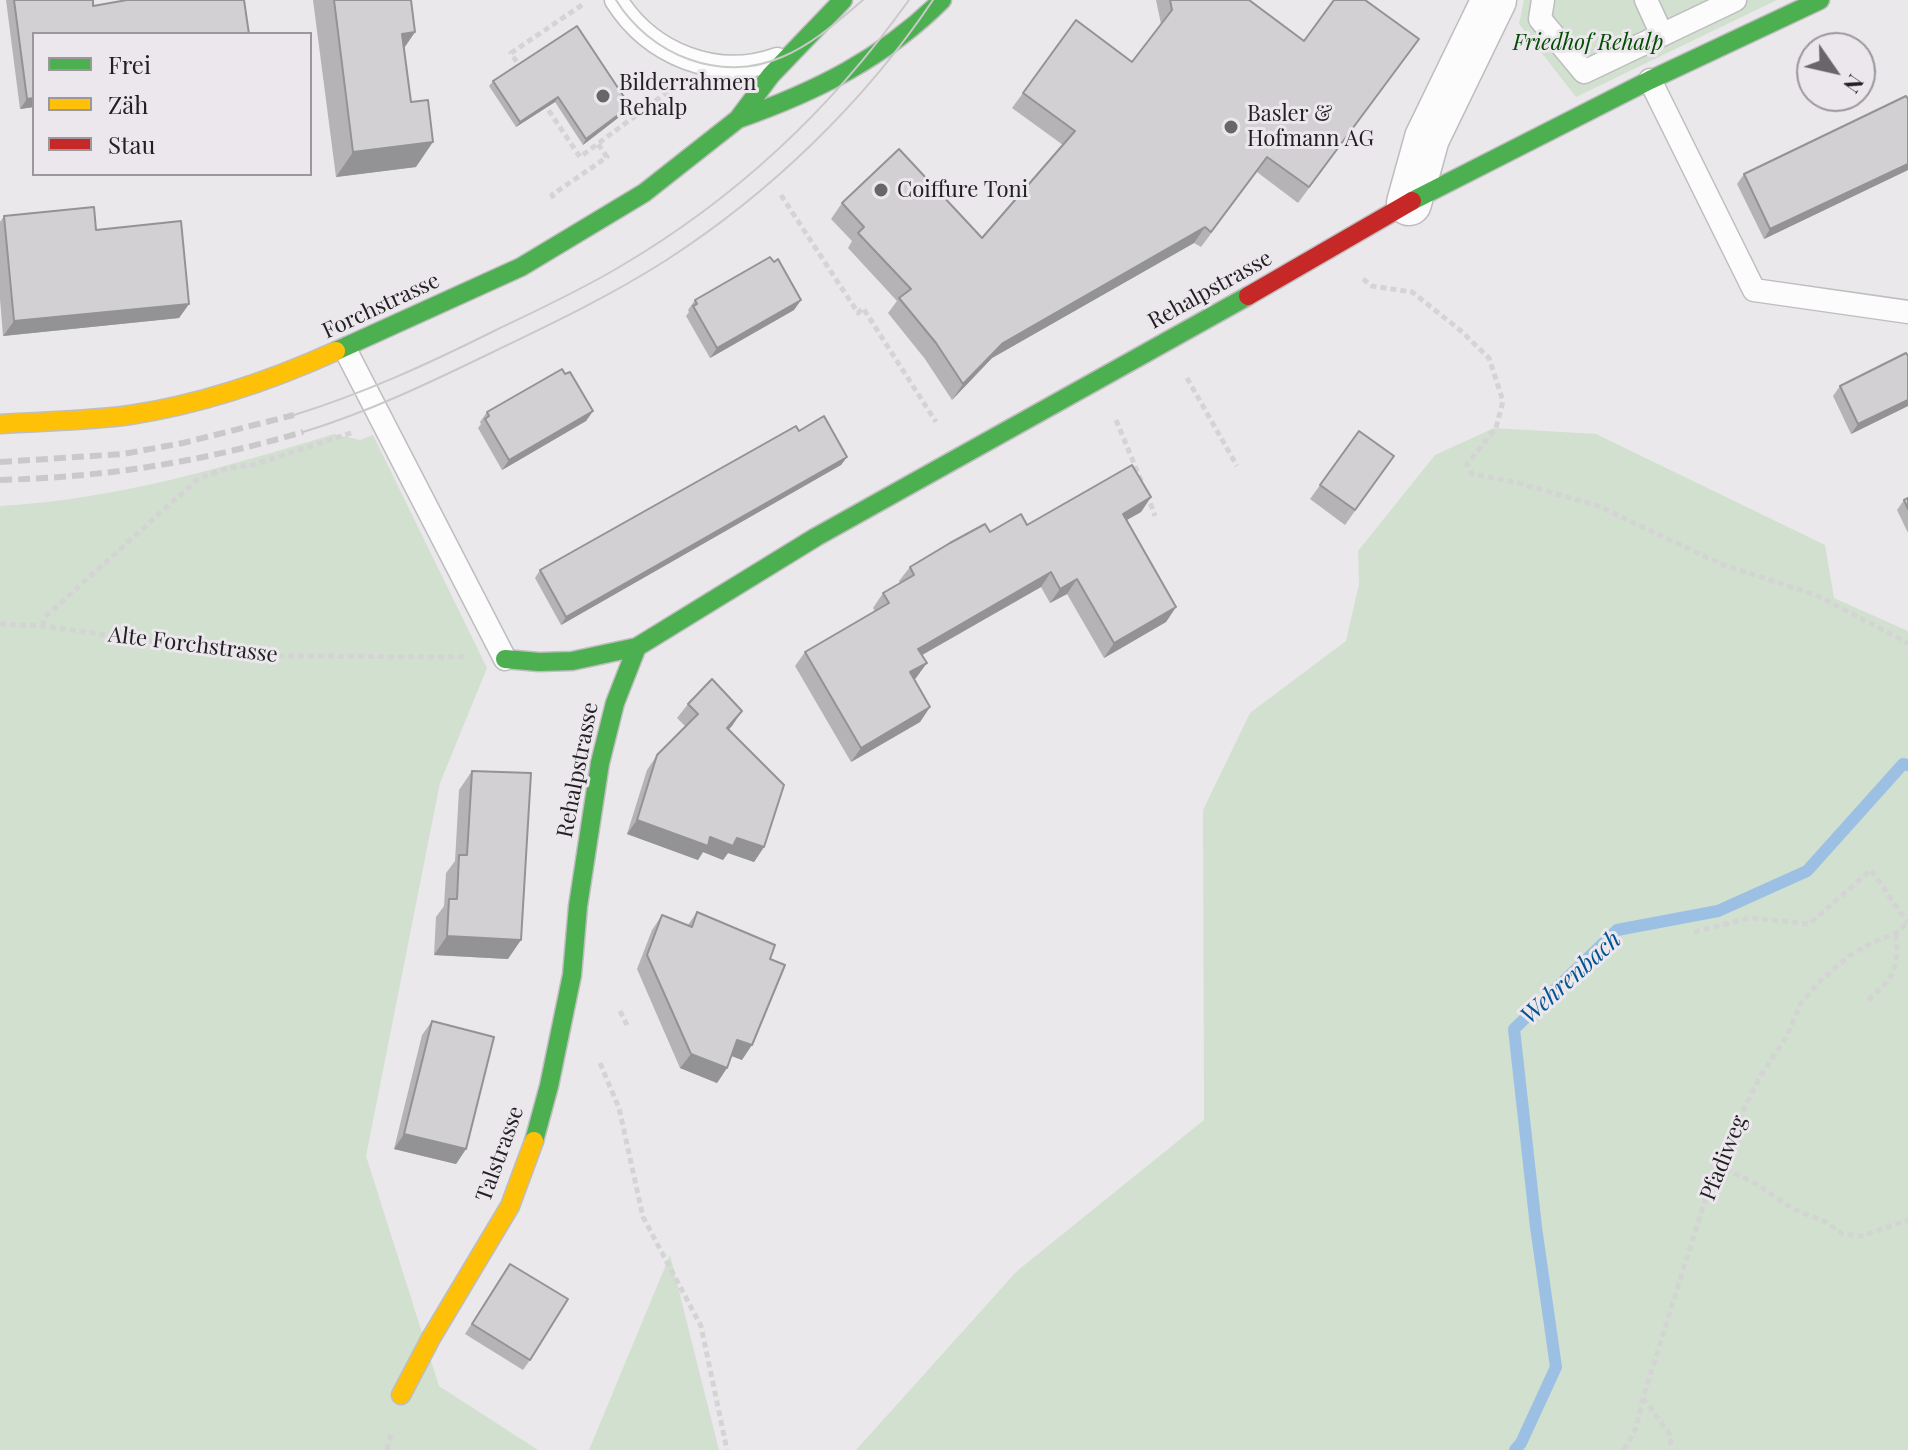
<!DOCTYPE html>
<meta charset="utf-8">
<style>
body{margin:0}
#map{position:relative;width:1908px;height:1450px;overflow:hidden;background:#ebe8ec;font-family:"Playfair Display",serif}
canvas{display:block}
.legend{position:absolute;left:32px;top:32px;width:280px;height:144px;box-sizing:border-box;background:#ece7ed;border:2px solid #9b979c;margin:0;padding:10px 14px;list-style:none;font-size:24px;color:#222022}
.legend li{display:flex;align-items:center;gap:16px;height:40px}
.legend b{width:40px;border:2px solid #9b979c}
.north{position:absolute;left:1796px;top:32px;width:80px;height:80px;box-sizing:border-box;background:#ece7ed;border:2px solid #9b979c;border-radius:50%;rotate:124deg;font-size:22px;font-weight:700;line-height:32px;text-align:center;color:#222022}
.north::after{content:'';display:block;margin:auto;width:28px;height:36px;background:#686669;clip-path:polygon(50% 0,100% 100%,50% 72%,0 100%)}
</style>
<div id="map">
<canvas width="1908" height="1450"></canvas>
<ul class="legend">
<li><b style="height:10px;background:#4caf50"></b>Frei</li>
<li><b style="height:10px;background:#ffc107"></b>Zäh</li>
<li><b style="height:10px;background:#c62828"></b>Stau</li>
</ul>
<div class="north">N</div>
</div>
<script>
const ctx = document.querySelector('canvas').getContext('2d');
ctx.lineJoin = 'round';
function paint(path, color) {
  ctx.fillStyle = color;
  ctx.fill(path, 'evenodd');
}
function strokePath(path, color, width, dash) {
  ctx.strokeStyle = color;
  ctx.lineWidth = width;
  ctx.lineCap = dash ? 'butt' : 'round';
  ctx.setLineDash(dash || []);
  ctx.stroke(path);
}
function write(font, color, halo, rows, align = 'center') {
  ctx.font = font + ' "Playfair Display",serif';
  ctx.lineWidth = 6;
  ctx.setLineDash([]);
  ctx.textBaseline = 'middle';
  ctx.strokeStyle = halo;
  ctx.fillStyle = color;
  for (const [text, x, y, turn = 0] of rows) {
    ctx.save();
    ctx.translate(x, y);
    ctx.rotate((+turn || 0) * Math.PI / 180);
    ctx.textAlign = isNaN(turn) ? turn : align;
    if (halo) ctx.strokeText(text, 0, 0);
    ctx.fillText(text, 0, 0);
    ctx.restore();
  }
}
paint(new Path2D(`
 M1524 0H1777L1576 97 1519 24Z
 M1494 428 1596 434 1825 545 1834 598 1908 631V1450H856L1017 1271 1204 1120 1203 810 1250 713 1346 641 1359 584 1358 551 1435 455Z
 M334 434 360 440 373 435 487 668 440 783 366 1156 439 1386 538 1450H0V506C113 500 226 467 334 434Z
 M670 1255 719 1450H589Z`), '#d1e0cf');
strokePath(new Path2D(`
 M1515 1450 1521 1443 1556 1367 1536 1227 1514 1029 1617 930 1718 911 1807 871 1903 764 1908 765`), '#9cbfe4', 12);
const lane = new Path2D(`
 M616 0C650 54 716 81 777 59
 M1543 0 1540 19 1584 72 1735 0
 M1646 0 1662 35
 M1650 80 1754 290 1908 312
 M345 349 505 659`);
const street = new Path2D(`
 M1409 203 1427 138 1494 0`);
const fast = new Path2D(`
 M738 119C815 92 884 58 942 0
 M1412 201 1650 80 1820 0
 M336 351 521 267 644 193 738 119 771 75 843 0
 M505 659 539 662 572 661 637 647 816 537 1248 296
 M534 1141 549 1086 572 975 578 906 600 763 615 703 637 647`);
const slow = new Path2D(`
 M0 424C43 421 87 421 130 415 202 404 270 381 336 351
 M401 1395 431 1338 510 1206 534 1141`);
const jam = new Path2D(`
 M1248 296 1412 201`);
strokePath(lane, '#bebdbf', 25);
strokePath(street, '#bebdbf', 47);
strokePath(fast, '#bebdbf', 21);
strokePath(slow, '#bebdbf', 21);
strokePath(jam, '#bebdbf', 21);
strokePath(new Path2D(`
 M522 70 511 53 585 3
 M543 102 580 157 670 90
 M781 195 858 313 863 308 936 422
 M554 198 552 195 607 157 598 144
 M1363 279 1372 286 1412 292 1460 330 1489 358 1503 401 1496 428 1467 464 1472 474 1515 482 1598 506 1721 564 1816 595 1908 643
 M1187 378 1237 466
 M1116 420 1143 485
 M1147 494 1155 516
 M0 624 42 626 260 656 464 657
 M42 626 45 617 199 478 229 468 253 465 354 432
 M1694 932 1750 918 1809 924 1871 870 1908 923
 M1868 1000C1896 976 1898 969 1896 933
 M620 1011 627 1025
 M600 1063 619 1108 643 1217 701 1326 727 1450
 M1716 1165 1755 1183 1793 1209 1826 1222 1842 1234 1862 1236 1908 1220
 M1643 1398 1669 1433 1672 1450
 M387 1450 391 1435
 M1624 1450 1636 1428 1643 1398 1716 1165 1761 1075 1787 1036 1801 1003 1821 980 1849 956 1872 943 1896 933 1908 923`), '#d4d4d4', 5, [6, 4]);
strokePath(lane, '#fcfcfc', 22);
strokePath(street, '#fcfcfc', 44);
strokePath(fast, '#4caf50', 18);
strokePath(slow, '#ffc107', 18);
strokePath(jam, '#c62828', 18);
strokePath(new Path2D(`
 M616 0C650 55 721 84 782 57 813 44 838 21 863 0
 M294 415C365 393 430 363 496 330 538 310 581 290 621 266 735 199 832 108 909 0
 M303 432C369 412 431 382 493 352 551 324 610 296 665 261 769 194 864 103 933 0`), '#cac9ca', 2);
strokePath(new Path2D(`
 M0 462 123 454 183 443 294 415
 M0 480C108 477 200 462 303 432`), '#cac9ca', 6, [12, 6]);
paint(new Path2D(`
 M6 0H93V6L34 34V107L20 109Z
 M313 0H411L415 32 404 48 416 167 336 177Z
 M1156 0H1249L1304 41 1419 39 1298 203 1257 172 1201 247 1194 243 992 358 952 400 925 359 888 313 897 301 848 248 852 241 831 219 842 203 982 238 1063 145 1012 108 1076 20 1132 62 1161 24Z
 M493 81 630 106 627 111 583 145 555 102 516 127 489 86Z
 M1908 99V170L1764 239 1737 184 1744 174Z
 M4 216 96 230 189 304 179 318 3 336 0 299V222Z
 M695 300H801L794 310 710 358 686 316 689 312 688 310Z
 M1908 356V406L1851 434 1833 396 1840 386Z
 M593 411 586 421 502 470 478 428 481 424 480 422 487 412Z
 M799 431 847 457 841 465 561 625 535 578 540 570Z
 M1359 431 1394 456 1345 525 1310 499Z
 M1151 497 1141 512 1126 520 1176 607 1166 622 1104 658 1067 594 1050 603 1041 587 922 655 916 678 914 679 930 707 920 722 851 762 795 666 805 652 875 611 873 608 883 593 900 583 899 581 910 567 990 532Z
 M1908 498V533L1897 510 1904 500Z
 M688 704 742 711 728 730 764 847 754 862 728 853 723 860 703 852 698 860 627 834 647 770 657 755 685 726 677 718Z
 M472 771 508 959 434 955 436 917 444 906 446 873 455 861 459 790Z
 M697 912 770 959 742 1060 731 1056 727 1068 717 1083 680 1068 637 969 652 930 662 915 688 925Z
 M432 1021 466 1149 456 1164 394 1149 422 1035Z
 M503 1274 530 1360 523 1370 465 1334Z`), '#b5b3b5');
paint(new Path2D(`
 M415 32 398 57 402 34Z
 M558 97 555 102 516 127 520 122Z
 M34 98V107L20 109 27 99Z
 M630 106 627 111 583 145 586 139Z
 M433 142 416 167 336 177 353 152Z
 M1908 164V170L1764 239 1770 229Z
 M1205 227 1194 243 992 358 952 400 963 384 1003 343Z
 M801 300 794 310 710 358 717 348Z
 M189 304 179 318 3 336 14 321Z
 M1908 400V406L1851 434 1858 424Z
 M593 411 586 421 502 470 509 460Z
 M847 457 841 465 561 625 566 617Z
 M1151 497 1141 512 1113 528 1123 514Z
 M1051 572 1041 587 908 663 918 649Z
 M1077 579 1067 594 1050 603 1060 589Z
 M1176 607 1166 622 1104 658 1114 643Z
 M927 663 916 678 900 687 910 672Z
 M930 707 920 722 851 762 861 748Z
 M742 711 732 726 717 742 727 728Z
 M637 820 710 837 737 838 764 847 754 862 728 853 723 860 703 852 698 860 627 834Z
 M447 936 521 940 508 959 434 955Z
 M737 1040 752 1045 742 1060 727 1054Z
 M691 1054 727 1068 717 1083 680 1068Z
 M404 1134 466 1149 456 1164 394 1149Z`), '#939294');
const building = new Path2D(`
 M14 0H93V6L127 0H244L249 34H34V98L27 99Z
 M334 0H411L415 32 402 34 411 102 428 100 433 142 353 152Z
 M1170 0H1249L1304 41 1334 0H1365L1419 39 1309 187 1267 157 1211 232 1205 227 1003 343 963 384 936 343 899 298 911 289 858 233 864 227 842 203 899 149 982 238 1075 131 1023 93 1076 20 1132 62 1172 10Z
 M577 26 630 106 586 139 558 97 520 122 493 81Z
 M1906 96 1908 99V164L1770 229 1744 174Z
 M94 207 96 230 181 221 189 304 14 321 4 216Z
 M770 257 774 262 778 259 801 300 717 348 693 306 697 304 695 300Z
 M1906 353 1908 356V400L1858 424 1840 386Z
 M562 369 565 374 570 372 593 411 509 460 485 419 489 416 487 412Z
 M824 416 847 457 566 617 540 570 796 426 799 431Z
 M1359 431 1394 456 1355 510 1320 485Z
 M1132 465 1151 497 1123 514 1176 607 1114 643 1077 579 1060 589 1051 572 918 649 927 663 910 672 930 707 861 748 805 652 889 603 883 593 914 575 910 567 950 543 985 524 990 532 1021 514 1027 525Z
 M1908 498V509L1904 500Z
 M712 679 742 711 727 728 784 785 764 847 737 838 733 846 710 837 708 846 637 820 657 755 698 714 688 704Z
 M472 771 531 773 521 940 447 936 449 899H457L459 855H467Z
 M697 912 775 945 770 959 785 965 752 1045 737 1040 727 1068 691 1054 647 955 662 915 692 927Z
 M432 1021 494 1037 466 1149 404 1134Z
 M510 1264 568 1299 530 1360 472 1324Z`);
paint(building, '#d2d0d3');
strokePath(building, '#939294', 2);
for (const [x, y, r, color] of [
 [603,96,8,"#686669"],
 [1231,127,8,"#686669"],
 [881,190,8,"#686669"]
]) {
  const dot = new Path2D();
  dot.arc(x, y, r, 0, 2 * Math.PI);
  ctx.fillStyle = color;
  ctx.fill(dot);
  strokePath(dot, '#ece7ed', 3);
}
write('italic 22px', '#034d02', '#ece7ed', [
 ["Friedhof Rehalp",1588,43]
]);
write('22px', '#222022', '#ece7ed', [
 ["Bilderrahmen",619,83],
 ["Rehalp",619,108],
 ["Basler &",1247,114],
 ["Hofmann AG",1247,139],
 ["Coiffure Toni",897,190]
], 'left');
write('22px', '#222022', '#ece7ed', [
 ["Rehalpstrasse",1210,290,-29],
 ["Forchstrasse",381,306,-25],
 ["Alte Forchstrasse",193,645,7],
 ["Rehalpstrasse",578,770,-79],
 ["Talstrasse",500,1154,-70],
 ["Pfadiweg",1724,1158,-68]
]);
write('italic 24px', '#005491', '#ece7ed', [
 ["Wehrenbach",1571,978,-42]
]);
</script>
